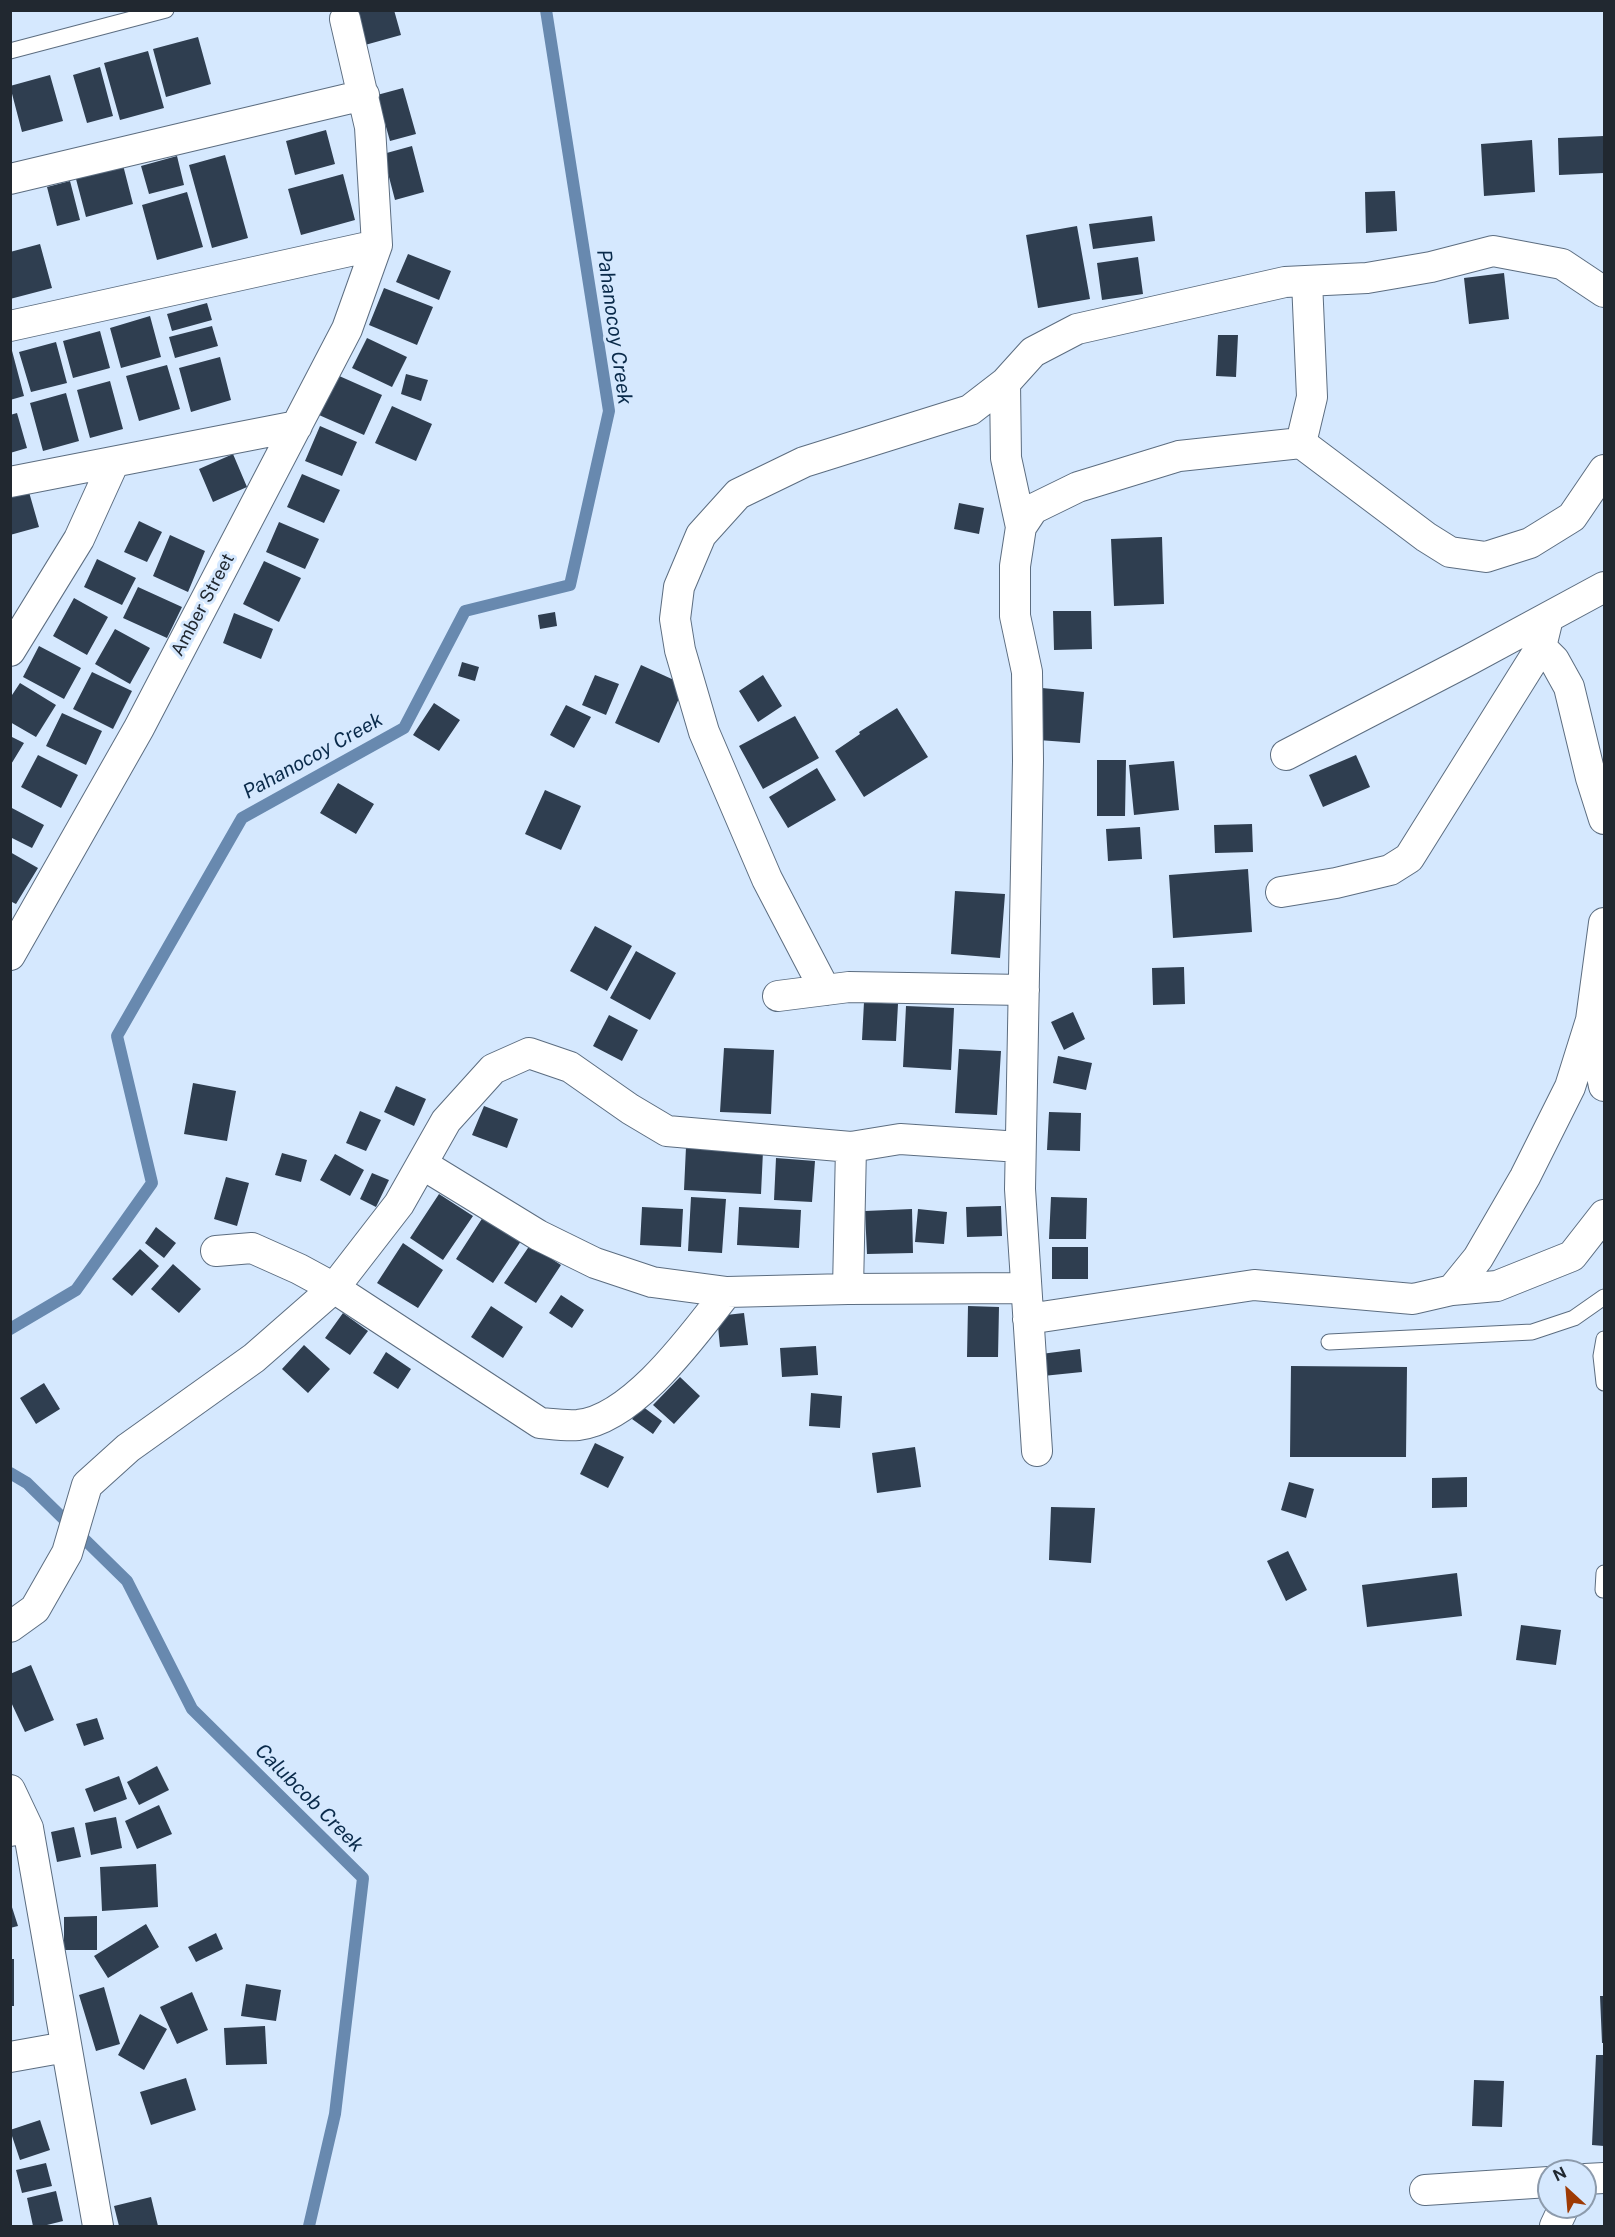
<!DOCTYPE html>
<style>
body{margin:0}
#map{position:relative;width:1615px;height:2237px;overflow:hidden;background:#d5e8fe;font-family:"Public Sans",sans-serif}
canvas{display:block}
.frame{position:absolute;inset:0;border:12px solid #212830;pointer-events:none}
.north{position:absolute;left:1537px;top:2159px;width:60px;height:60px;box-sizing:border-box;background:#d5e8fe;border:2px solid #8d9bac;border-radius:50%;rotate:334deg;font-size:16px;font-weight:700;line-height:24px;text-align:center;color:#212830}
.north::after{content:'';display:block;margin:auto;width:21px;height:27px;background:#9e3a04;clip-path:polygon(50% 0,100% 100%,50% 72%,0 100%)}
</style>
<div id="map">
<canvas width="1615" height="2237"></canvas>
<div class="frame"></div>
<div class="north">N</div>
</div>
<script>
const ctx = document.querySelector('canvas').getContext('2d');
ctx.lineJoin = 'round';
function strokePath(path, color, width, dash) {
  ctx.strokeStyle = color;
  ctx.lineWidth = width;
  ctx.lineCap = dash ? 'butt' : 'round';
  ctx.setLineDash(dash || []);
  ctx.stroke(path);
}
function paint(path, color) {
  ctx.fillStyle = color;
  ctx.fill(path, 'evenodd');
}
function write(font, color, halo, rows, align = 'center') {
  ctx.font = font + ' "Public Sans",sans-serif';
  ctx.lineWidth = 6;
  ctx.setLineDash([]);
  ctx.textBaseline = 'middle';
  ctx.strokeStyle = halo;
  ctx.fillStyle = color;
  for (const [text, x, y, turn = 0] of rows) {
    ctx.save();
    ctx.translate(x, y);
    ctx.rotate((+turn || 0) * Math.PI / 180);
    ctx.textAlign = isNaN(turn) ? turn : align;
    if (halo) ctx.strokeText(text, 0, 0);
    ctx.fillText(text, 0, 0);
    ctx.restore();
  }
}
strokePath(new Path2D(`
 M10 1329 76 1290 152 1183 117 1036 242 818 404 728 465 611 570 585 609 411 546 10
 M10 1473 27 1483 127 1581 192 1709 363 1878 335 2114 309 2226`), '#6889af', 12);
paint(new Path2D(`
 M355 10H394L401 35 365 45Z
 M198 37 211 84 166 97 153 49Z
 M148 51 164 108 120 120 104 63Z
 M100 67 113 116 87 123 73 75Z
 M50 75 63 121 22 132 10 86Z
 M403 88 416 134 390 141 377 95Z
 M326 130 335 164 295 175 286 141Z
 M1604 136V173L1559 175 1558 138Z
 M1532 140 1535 192 1484 196 1481 144Z
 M412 146 424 192 395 200 383 154Z
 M225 155 248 238 212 248 189 165Z
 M177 156 184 185 149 194 141 166Z
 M123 165 133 204 86 217 76 179Z
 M343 174 355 220 301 235 288 189Z
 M70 181 80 220 57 226 47 187Z
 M1395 191 1397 231 1366 233 1365 192Z
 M187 192 203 247 157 260 142 205Z
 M1152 216 1155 241 1093 249 1089 224Z
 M1077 226 1090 299 1038 308 1026 235Z
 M40 244 52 288 10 299V252Z
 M408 254 451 271 439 300 396 282Z
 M1138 257 1143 294 1102 300 1097 263Z
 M1504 273 1509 319 1469 324 1464 278Z
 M384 288 433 307 417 345 369 325Z
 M207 303 212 320 172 331 167 314Z
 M150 316 161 357 121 368 110 328Z
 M212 326 218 346 175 358 169 337Z
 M100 331 110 368 73 378 63 341Z
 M1218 335H1238L1236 377 1216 376Z
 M367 338 407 357 392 387 352 368Z
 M56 342 67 383 31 392 19 352Z
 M11 347 24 396 10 400V348Z
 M220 357 231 400 191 412 179 368Z
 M167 365 180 409 139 421 126 376Z
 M406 374 428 380 421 401 401 394Z
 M337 375 382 395 364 435 319 415Z
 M110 381 123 429 90 438 77 390Z
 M66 393 79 441 43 451 30 403Z
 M392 406 432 424 416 461 375 443Z
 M17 413 27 448 10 453V415Z
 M320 426 357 442 342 476 305 461Z
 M233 454 247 487 213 502 199 469Z
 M302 474 340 490 324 523 287 507Z
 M29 492 39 527 10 535V497Z
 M959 503 984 508 979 534 954 529Z
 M139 521 162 532 147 562 124 552Z
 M279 522 319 539 305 569 266 552Z
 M170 535 205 551 188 592 153 576Z
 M1162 537 1164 604 1114 606 1111 539Z
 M97 559 136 578 122 605 84 587Z
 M264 561 301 578 279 622 243 604Z
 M138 587 182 607 167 638 123 618Z
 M74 598 108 617 87 655 53 636Z
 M1053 611H1091L1092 649 1054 650Z
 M555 612 557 626 540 629 538 615Z
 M234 613 273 629 261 659 223 643Z
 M115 629 150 648 130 684 95 664Z
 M39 646 81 668 64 699 23 677Z
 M462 662 479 667 475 681 458 676Z
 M641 665 685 685 659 743 615 723Z
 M92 672 132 691 113 729 73 709Z
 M595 675 619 684 606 715 582 705Z
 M763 675 782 706 758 722 739 691Z
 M20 683 56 705 36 737 10 722V698Z
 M1042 688 1084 692 1080 743 1038 740Z
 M434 703 460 720 439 751 413 735Z
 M566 705 591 717 574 748 550 735Z
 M897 708 928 757 864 797 835 751 860 734 859 732Z
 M62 713 102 731 86 765 46 746Z
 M795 716 819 758 763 789 739 746Z
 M10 736 24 743 10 766Z
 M38 755 78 775 61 808 21 787Z
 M1356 755 1370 787 1323 807 1309 775Z
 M1097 760H1126L1125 816H1097Z
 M1174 761 1179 810 1134 815 1129 765Z
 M817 768 836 800 788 828 769 797Z
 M338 783 374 804 356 834 320 813Z
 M545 790 581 806 561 850 525 834Z
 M10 807 44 825 32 848 10 837Z
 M1252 824 1253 852 1215 853 1214 825Z
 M1140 827 1142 859 1108 861 1106 829Z
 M10 852 38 868 16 904 10 901Z
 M1248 869 1252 932 1173 938 1169 875Z
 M955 891 1005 894 1000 958 951 954Z
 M595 926 632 946 607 991 570 971Z
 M636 951 676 973 650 1020 610 998Z
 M1184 967 1185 1004 1153 1005 1152 968Z
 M864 1002 898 1004 896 1041 862 1040Z
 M906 1006 954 1008 951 1070 903 1067Z
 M1073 1012 1085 1039 1064 1050 1051 1022Z
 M609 1015 638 1030 622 1061 593 1046Z
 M724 1048 774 1050 771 1114 720 1112Z
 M959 1049 1001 1051 997 1115 955 1113Z
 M1058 1056 1092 1063 1086 1090 1053 1083Z
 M193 1083 236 1091 227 1141 184 1134Z
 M396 1086 426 1099 414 1126 384 1112Z
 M484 1106 518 1119 507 1148 472 1135Z
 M360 1111 381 1120 366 1151 346 1143Z
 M1049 1112 1081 1113 1080 1151 1047 1150Z
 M686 1147 763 1151 761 1194 684 1190Z
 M282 1153 307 1160 301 1182 275 1175Z
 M335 1154 364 1170 350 1196 320 1180Z
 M776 1158 815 1161 812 1202 774 1200Z
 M372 1173 389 1180 376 1207 360 1199Z
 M226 1177 249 1183 237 1226 214 1219Z
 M439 1194 473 1216 443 1260 410 1238Z
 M691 1197 726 1199 722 1253 688 1251Z
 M1051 1197 1087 1198 1086 1239H1049Z
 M1001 1206 1002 1236 967 1237 966 1207Z
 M642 1207 683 1209 681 1247 640 1245Z
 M739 1207 801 1210 799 1248 737 1245Z
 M912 1209 913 1253 867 1254 865 1211Z
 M918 1209 947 1212 944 1244 915 1242Z
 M485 1214 523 1238 493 1283 456 1259Z
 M156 1227 176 1243 164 1258 145 1243Z
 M403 1243 443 1270 418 1308 377 1283Z
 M530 1245 561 1265 536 1303 504 1283Z
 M1052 1247H1088V1279H1052Z
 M140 1249 159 1266 132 1296 112 1279Z
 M173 1264 201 1289 179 1313 151 1289Z
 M561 1295 584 1310 572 1328 549 1313Z
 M491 1306 523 1327 503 1358 471 1337Z
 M968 1306 999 1307 998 1357H967Z
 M343 1313 368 1331 350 1355 325 1338Z
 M744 1313 748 1345 720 1347 717 1316Z
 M304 1345 330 1369 308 1393 282 1369Z
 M816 1346 818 1375 782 1377 780 1348Z
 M1080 1349 1082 1372 1043 1376 1041 1354Z
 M386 1352 411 1369 398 1389 373 1373Z
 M1291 1366 1407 1367 1406 1457H1290Z
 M680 1377 700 1396 674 1424 653 1405Z
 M44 1383 60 1409 36 1424 20 1398Z
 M811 1393 842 1396 840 1428 809 1426Z
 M642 1406 662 1421 653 1434 632 1419Z
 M595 1443 624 1457 608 1488 580 1474Z
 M915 1447 921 1487 877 1493 872 1453Z
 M1467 1477V1507L1432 1508V1478Z
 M1289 1482 1314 1489 1306 1518 1281 1510Z
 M1051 1507 1095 1508 1091 1563 1049 1560Z
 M1288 1551 1307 1590 1286 1601 1267 1561Z
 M1457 1573 1462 1616 1367 1627 1362 1585Z
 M1521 1625 1561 1630 1556 1665 1516 1660Z
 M31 1665 54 1720 25 1732 10 1700V1674Z
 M97 1718 104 1739 84 1746 76 1724Z
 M157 1766 169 1790 139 1805 127 1782Z
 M119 1776 127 1799 94 1812 85 1789Z
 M159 1805 172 1834 137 1849 125 1821Z
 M116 1817 122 1848 91 1855 85 1823Z
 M74 1827 81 1857 57 1862 51 1832Z
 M156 1864 158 1907 102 1911 100 1867Z
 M10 1901 18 1926 10 1928Z
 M97 1916V1950H64V1917Z
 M146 1924 159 1947 108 1978 94 1956Z
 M216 1933 223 1949 196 1962 188 1947Z
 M10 1959H14V2006H10Z
 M246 1984 281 1990 276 2021 241 2016Z
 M104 1987 120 2044 96 2051 79 1995Z
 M192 1992 208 2030 177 2044 160 2007Z
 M1600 1996H1604V2043H1602Z
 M140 2014 167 2029 144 2070 118 2055Z
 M265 2026 267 2064 226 2065 224 2028Z
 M1596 2055H1604V2146L1592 2145Z
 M186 2078 196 2110 151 2125 140 2092Z
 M1474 2080 1504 2081 1502 2127 1472 2126Z
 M40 2120 50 2150 20 2160 10 2130Z
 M46 2163 52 2186 22 2193 16 2170Z
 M56 2191 63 2221 43 2226H33L27 2198Z
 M151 2197 158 2226H119L114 2206Z`), '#2f3e50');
const lane = new Path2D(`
 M10 51 166 10
 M1604 1339 1601 1356 1604 1383
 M1329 1342 1532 1332 1574 1318 1604 1297
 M1603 1590 1604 1573`);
const street = new Path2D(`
 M10 179 364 95
 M10 326 377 245
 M1005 383 1006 458 1021 527
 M1301 443 1312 397 1307 281
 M10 482 297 426
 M1541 647 1554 660 1569 687 1591 778 1604 819
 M10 651 79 539 114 462
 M1286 755 1469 660 1604 587
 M1281 892 1336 883 1390 870 1409 858 1541 647 1548 618
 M10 955 139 728 347 329 377 245 370 127 345 19
 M825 990 767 879 704 732 680 650 675 619 679 587 701 535 738 494 804 462 970 410 1005 383 1033 352 1077 329 1285 282 1367 278 1431 267 1493 251 1562 264 1604 292
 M778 996 849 987 1024 990
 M1591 1023 1604 1086
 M422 1164 538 1235 595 1263 652 1282 727 1292 848 1289 1026 1288
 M216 1251 252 1248 299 1269 334 1288 540 1423C552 1424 566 1426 578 1425 634 1419 694 1334 727 1292
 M848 1289 851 1147
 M1452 1290 1497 1286 1572 1256 1604 1215
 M1028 1319 1254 1285 1413 1299 1452 1290 1478 1258 1525 1177 1570 1087 1591 1020 1604 923
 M1037 1451 1020 1189 1028 761 1027 672 1015 616V566L1021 527 1033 509 1078 487 1179 456 1301 443 1426 537 1450 552 1486 557 1530 543 1572 517 1604 470
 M10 1627 35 1609 67 1553 87 1485 128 1448 254 1358 334 1288 399 1204 446 1121 493 1069 529 1053 570 1067 630 1109 667 1131 851 1147 900 1139 1020 1147
 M10 1790 28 1828
 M10 1831 28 1828 98 2226
 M10 2057 66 2047
 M1585 2179 1604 2178
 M1425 2190 1549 2182
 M1555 2226 1564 2207`);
strokePath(lane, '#5c6d80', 17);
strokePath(street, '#5c6d80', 32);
strokePath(lane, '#fff', 15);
strokePath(street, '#fff', 30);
write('18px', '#212830', '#d5e8fe', [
 ["Amber Street",203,605,-62]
]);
write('italic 20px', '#092a4a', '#d5e8fe', [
 ["Pahanocoy Creek",614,327,82],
 ["Pahanocoy Creek",313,756,-29],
 ["Calubcob Creek",309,1798,45]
]);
</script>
